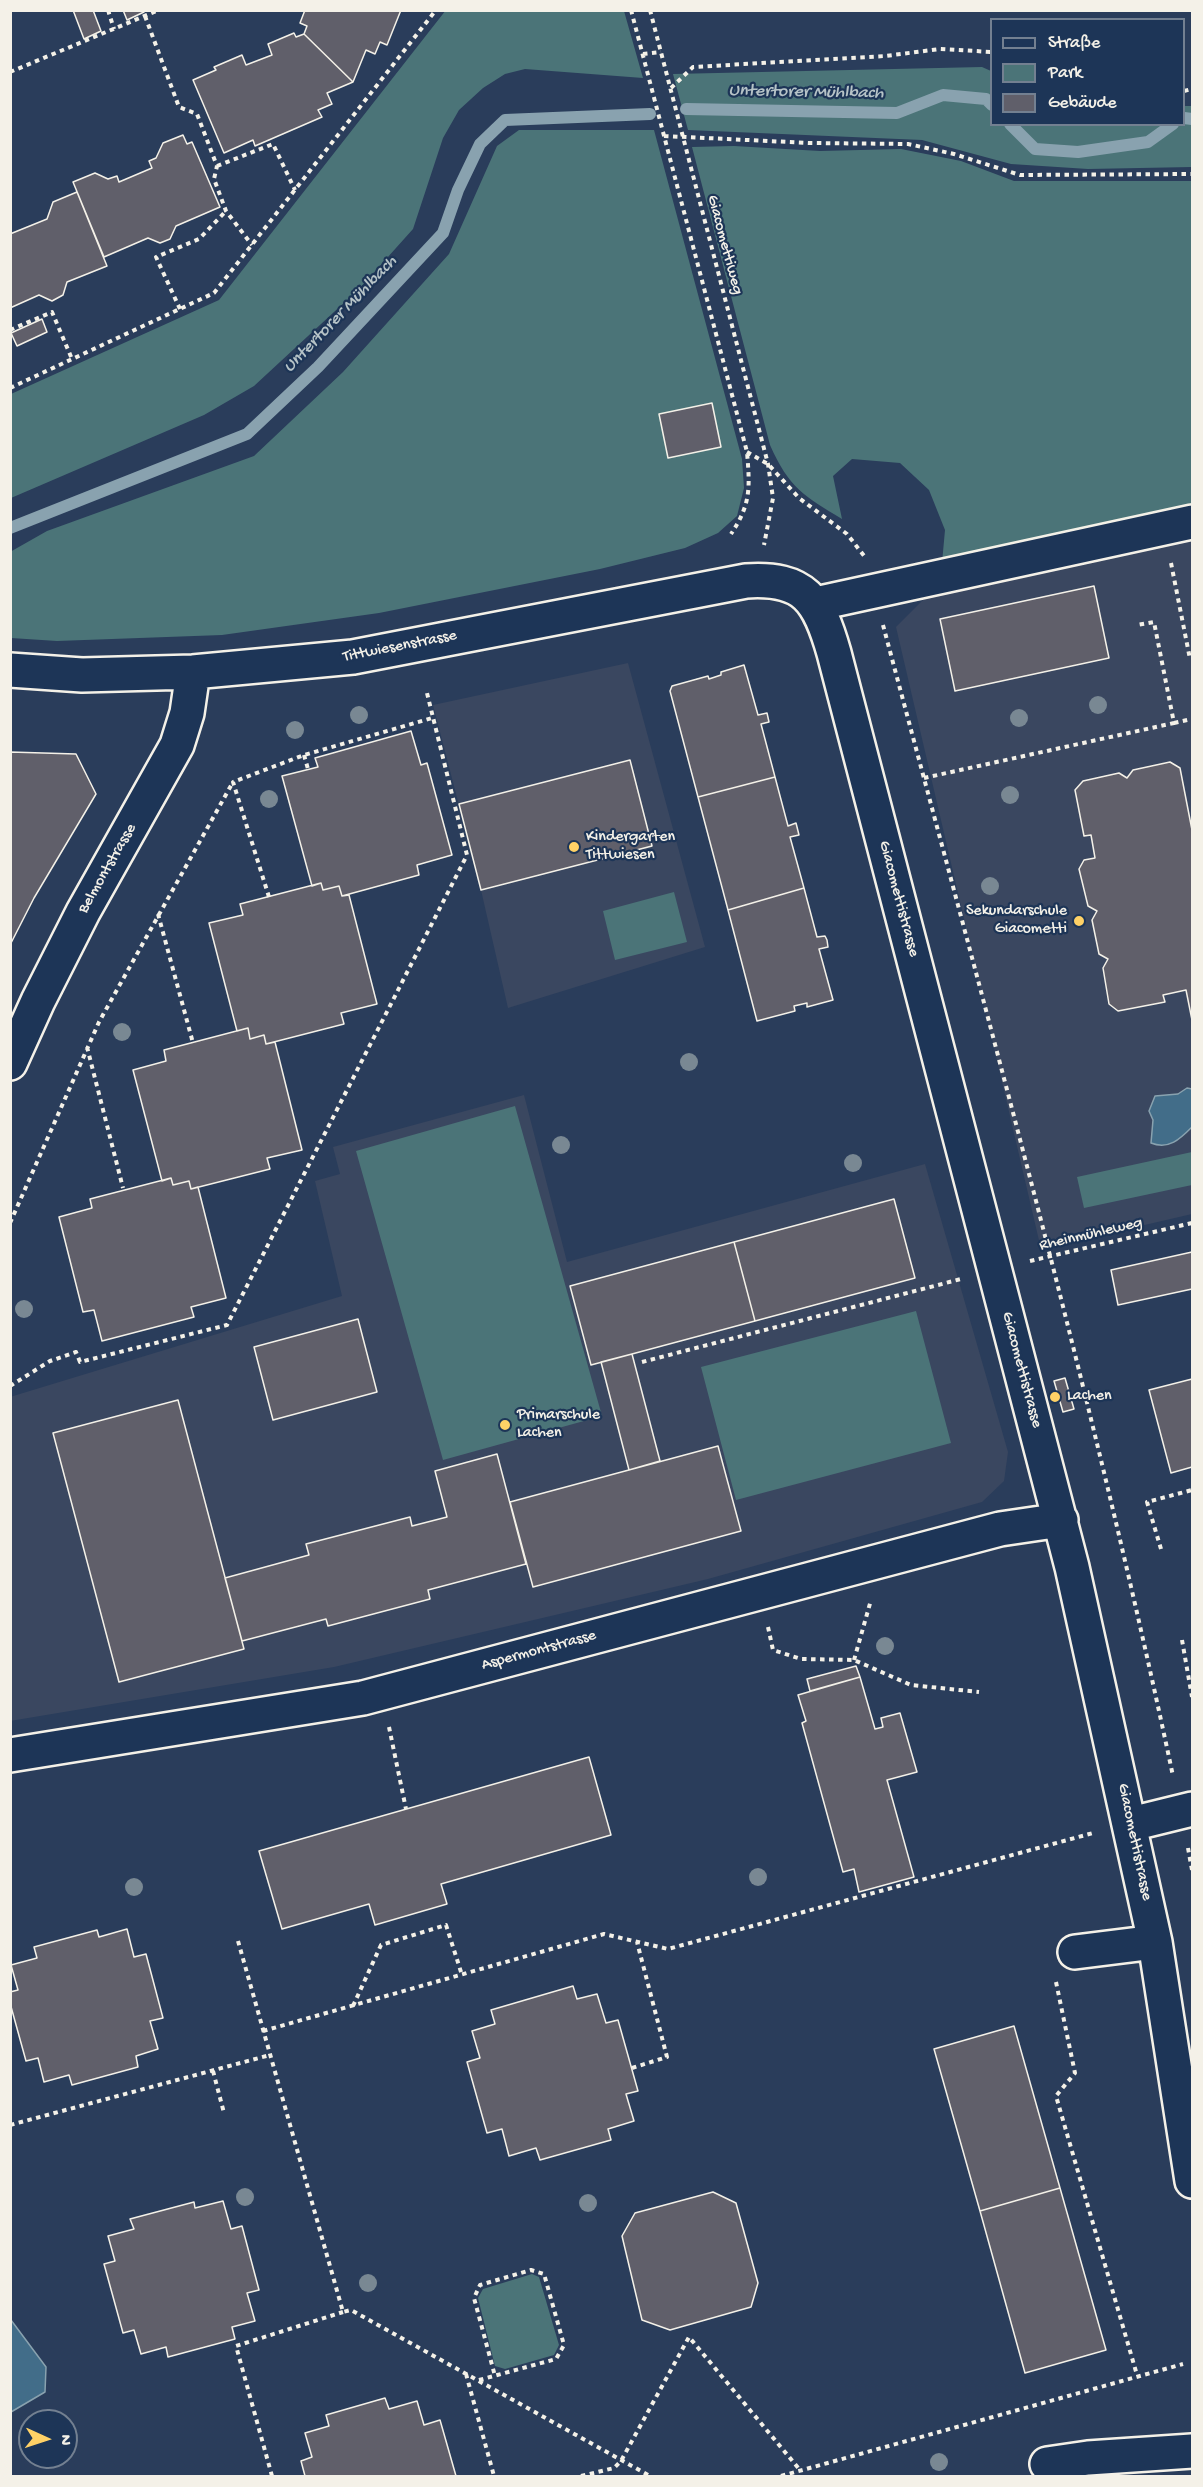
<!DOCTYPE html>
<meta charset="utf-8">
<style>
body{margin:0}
#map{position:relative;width:1203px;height:2487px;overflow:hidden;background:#2a3d5b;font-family:"Gochi Hand",sans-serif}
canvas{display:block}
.frame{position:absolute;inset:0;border:12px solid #f4f1e8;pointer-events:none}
.legend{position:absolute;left:990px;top:18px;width:195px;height:108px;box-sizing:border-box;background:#1d3557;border:2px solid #738091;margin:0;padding:8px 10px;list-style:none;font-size:18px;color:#f4f1e8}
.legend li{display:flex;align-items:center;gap:12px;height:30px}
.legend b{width:30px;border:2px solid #738091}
.north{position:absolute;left:18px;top:2409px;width:60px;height:60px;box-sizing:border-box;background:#1d3557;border:2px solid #738091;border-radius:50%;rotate:93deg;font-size:16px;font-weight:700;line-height:24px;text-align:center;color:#f4f1e8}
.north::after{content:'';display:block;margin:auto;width:21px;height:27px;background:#ffd166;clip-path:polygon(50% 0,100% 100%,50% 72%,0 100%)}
</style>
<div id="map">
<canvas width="1203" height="2487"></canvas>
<div class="frame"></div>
<ul class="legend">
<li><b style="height:8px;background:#1d3557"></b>Straße</li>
<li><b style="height:16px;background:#4b7478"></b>Park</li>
<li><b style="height:16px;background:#605f6a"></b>Gebäude</li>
</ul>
<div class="north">N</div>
</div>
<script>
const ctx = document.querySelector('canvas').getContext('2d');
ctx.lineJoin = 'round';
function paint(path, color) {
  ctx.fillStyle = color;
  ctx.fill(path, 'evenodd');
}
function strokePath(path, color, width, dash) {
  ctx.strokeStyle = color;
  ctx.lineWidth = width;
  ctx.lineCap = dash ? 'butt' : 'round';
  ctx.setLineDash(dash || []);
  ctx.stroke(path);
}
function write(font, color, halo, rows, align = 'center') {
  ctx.font = font + ' "Gochi Hand",sans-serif';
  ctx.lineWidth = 4.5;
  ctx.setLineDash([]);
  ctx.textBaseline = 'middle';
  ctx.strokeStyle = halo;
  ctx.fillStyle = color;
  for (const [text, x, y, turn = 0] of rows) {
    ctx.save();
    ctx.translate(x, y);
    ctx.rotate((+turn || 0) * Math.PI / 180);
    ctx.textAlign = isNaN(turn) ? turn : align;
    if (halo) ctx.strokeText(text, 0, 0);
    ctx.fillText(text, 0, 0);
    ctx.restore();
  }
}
paint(new Path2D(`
 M1192 539V1214L1041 1249 896 627 925 598Z
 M628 663 705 947 508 1008 481 890 433 705Z
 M524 1095 567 1262 925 1164 1008 1452 1004 1481 982 1502 708 1579 334 1667 10 1721V1397L342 1296 315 1181 340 1174 333 1147Z`), '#3a4760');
paint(new Path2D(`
 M446 10 624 11 643 78 525 69 505 74 483 88 459 110 443 138 413 229 361 287 254 386 204 415 11 498V394L219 300Z
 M982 67 991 71 992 124H1184V106H1192V167L1088 169 1011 164 922 140 688 130 673 74Z
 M519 130H654L742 459 744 488 737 516 718 533 685 548 600 569 379 613 222 635 57 641 11 638 10 552 47 531 254 456 343 372 449 254 497 146Z
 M734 146 820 151 901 149 961 161 1014 181H1192V508L942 563 945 530 929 490 900 463 852 459 833 476 842 519C804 496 789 488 770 445L692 147Z
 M674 892 687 942 615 960 603 911Z
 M515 1106 602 1416 443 1460 356 1151Z
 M1192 1152V1185L1084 1208 1077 1177Z
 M916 1311 951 1443 736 1500 701 1367Z
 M532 2274 539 2277 559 2345 554 2355 505 2369 495 2366 478 2298 483 2289Z`), '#4b7478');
const water = new Path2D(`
 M1187 1088 1192 1089V1127C1180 1139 1169 1150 1151 1143L1153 1120 1149 1111 1155 1096 1178 1094Z
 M11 2320 46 2367 45 2392 11 2412Z`);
paint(water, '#426d89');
strokePath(water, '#89a2af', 1.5);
strokePath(new Path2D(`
 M686 109 897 113 943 95 986 99 992 105
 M1184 118 1192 119
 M1010 124 1035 149 1078 152 1148 142 1173 124
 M10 528 247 434 318 367 443 233 458 190 480 144 505 120 650 114`), '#89a2af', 12);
const building = new Path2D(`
 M73 10H93L101 31 84 39Z
 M123 10H144V12L127 20Z
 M305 10H401L387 45 380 42 375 54 366 50 353 82 304 34 307 26 300 23Z
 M294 33 296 37 304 34 353 82 327 93 332 104 318 110 322 117 255 146 253 140 224 153 193 80 216 70 214 67 242 55 246 65 272 55 268 44Z
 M183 135 187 144 192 142 220 207 176 226 170 239 160 243 148 238 104 257 73 182 95 173 108 179 117 176 119 182 152 168 149 161 156 158 163 143Z
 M77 192 107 266 67 282 63 295 52 301 39 295 10 308V234L47 219 53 202Z
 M42 319 47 332 17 346 11 333Z
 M712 403 721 447 668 458 659 414Z
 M1094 586 1109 658 955 691 940 619Z
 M744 665 758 715 767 713 769 722 761 724 775 777 698 797 670 691 672 686 708 676 709 679 721 675V672Z
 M411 731 421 765 427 763 452 855 417 865 419 875 342 896 339 886 323 890 321 883 312 886 282 776 318 767 315 758Z
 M10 752 76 754 96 794 34 898 10 945Z
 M630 760 652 846 481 890 459 804Z
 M1170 762 1180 768 1192 830V1020L1186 990 1163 995 1165 1002 1118 1011 1109 1004 1103 968 1108 959 1099 954 1092 920 1097 911 1088 906 1079 869 1084 860 1095 858 1091 835 1084 836 1075 790 1083 781 1119 773 1127 778 1133 770Z
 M775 777 788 826 796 823 799 835 790 837 804 888 728 910 698 797Z
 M321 883 323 890 339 886 342 896 349 895 377 1004 341 1013 344 1024 266 1044 264 1035 250 1039 248 1028 237 1031 209 923 243 915 240 904Z
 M804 888 817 937 825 936 827 940 828 947 819 949 833 1000 807 1007V1003L794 1006 795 1011 757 1021 728 910Z
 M248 1028 250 1039 264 1035 266 1044 275 1042 302 1150 267 1158 270 1169 191 1189 189 1181 173 1185 171 1178 162 1181 133 1070 166 1061 164 1050Z
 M171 1178 173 1185 189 1181 191 1189 198 1187 226 1298 191 1307 194 1317 102 1341 94 1310 83 1312 59 1217 92 1208 90 1199Z
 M894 1199 915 1278 755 1321 734 1242Z
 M734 1242 755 1321 591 1365 570 1286Z
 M1192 1252V1289L1118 1305 1111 1270Z
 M358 1319 377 1392 273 1420 254 1347Z
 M632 1354 660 1461 629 1470 601 1362Z
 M1065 1378 1074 1409 1063 1412 1054 1381Z
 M1192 1379V1467L1171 1473 1149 1390Z
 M178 1400 244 1649 119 1682 53 1433Z
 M718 1446 741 1531 533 1587 510 1502Z
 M497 1454 526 1564 428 1590 430 1599 328 1626 326 1619 242 1641 225 1578 309 1555 306 1544 410 1517 412 1526 447 1517 435 1471Z
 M856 1666 860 1677 810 1691 807 1679Z
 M860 1677 875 1729 883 1727 881 1718 900 1713 917 1772 887 1780 914 1877 859 1892 854 1869 843 1872 802 1723 806 1721 798 1695Z
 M589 1757 611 1835 441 1884 447 1904 375 1925 369 1904 282 1929 259 1851Z
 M127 1929 134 1957 146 1954 163 2018 150 2021 158 2049 136 2056 138 2067 72 2085 69 2075 44 2082 38 2058 26 2061 10 2003V1992L18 1990 11 1965 37 1958 34 1947 97 1930 99 1937Z
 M573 1986 577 1999 597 1994 606 2023 618 2020 638 2091 626 2094 634 2121 608 2129 611 2140 540 2160 536 2148 509 2156 502 2129 487 2133 467 2062 480 2058 472 2031 495 2024 491 2010Z
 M1014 2026 1060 2188 980 2211 934 2049Z
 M1060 2188 1106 2350 1025 2373 980 2211Z
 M713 2192 736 2203 758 2283 751 2307 670 2330 642 2320 622 2236 635 2213Z
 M223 2201 231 2229 242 2226 259 2290 247 2293 255 2321 232 2327 235 2339 168 2357 166 2347 141 2354 134 2330 123 2333 104 2264 115 2261 108 2236 134 2229 130 2219 194 2202 195 2208Z
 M385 2398 389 2409 417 2401 424 2425 440 2420 456 2476H305L301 2461 312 2457 305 2433 329 2426 326 2415Z`);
paint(building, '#605f6a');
strokePath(building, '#f4f1e8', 1.5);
const minor = new Path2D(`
 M815 604 1192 522
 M10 670 82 675 193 672 353 657 746 581C805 577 819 600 834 653L1072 1567 1155 1942 1192 2181
 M10 1063 38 1001 83 912 177 745 187 713 193 672
 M10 1755 363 1698 1000 1529 1061 1520
 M1131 1824 1192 1809
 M1075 1952 1155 1942
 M1047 2464 1088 2458 1192 2451`);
strokePath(minor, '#f4f1e8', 38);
strokePath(new Path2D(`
 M108 10 114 29
 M631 10 747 452C750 488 751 504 731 534
 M650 10 768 464 773 498 764 545
 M145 16 179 107 197 114 217 166 214 179 226 211 252 245
 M643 54 661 52
 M10 72 159 10
 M671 88 693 67 885 56 940 49 992 52
 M1184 91 1192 89
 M664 136 810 143 908 144 954 154 1020 175 1192 174
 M217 166 273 144 295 190
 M180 309 156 257 199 239 226 211
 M10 330 52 312 72 359
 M10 388 214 293 436 10
 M747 452 768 464 799 498 847 534 865 557
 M1171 563 1190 659
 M883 625C985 1008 1091 1389 1173 1776
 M1174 723 1192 719
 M304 755 308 769
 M924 778 1174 723 1154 622 1137 625
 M269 897 233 782 304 755 432 718
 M158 914 193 1043
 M87 1047 123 1188
 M10 1223 99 1022 233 782
 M1030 1261 1192 1223
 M642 1362 961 1279
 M10 1386 50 1361 76 1352 80 1362 227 1325 467 855 426 689
 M1161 1549 1147 1502 1192 1490
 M768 1627 773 1650 801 1659 854 1660 911 1685 979 1692
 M1182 1640 1192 1697
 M854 1660 871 1600
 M389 1727 406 1809
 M1188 1848 1192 1870
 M238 1941 343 2312 351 2310 650 2476
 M1056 1982 1075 2073 1056 2096 1137 2375
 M353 2006 381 1945 446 1925 462 1975
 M263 2031 604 1934 668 1949 1093 1833
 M632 2068 667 2057 637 1942
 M213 2071 224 2113
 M10 2125 270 2055
 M466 2374 494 2476
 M479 2380 556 2359 564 2345 544 2274 531 2270 480 2285 474 2298 495 2376
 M272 2476 236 2346 343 2312
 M581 2476 614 2468 621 2461 689 2337 800 2470
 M781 2476 1183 2364`), '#f4f1e8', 4, [4.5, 4.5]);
strokePath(minor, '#1d3557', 33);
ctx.fillStyle = '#798893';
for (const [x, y] of [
 [1098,705],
 [359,715],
 [1019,718],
 [295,730],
 [1010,795],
 [269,799],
 [990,886],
 [122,1032],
 [689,1062],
 [561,1145],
 [853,1163],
 [24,1309],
 [885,1646],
 [758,1877],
 [134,1887],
 [245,2197],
 [588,2203],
 [368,2283],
 [939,2462]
]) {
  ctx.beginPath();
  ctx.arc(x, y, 9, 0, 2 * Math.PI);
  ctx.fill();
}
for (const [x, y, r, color] of [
 [574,847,6,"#ffd166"],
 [1079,921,6,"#ffd166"],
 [1055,1397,6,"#ffd166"],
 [505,1425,6,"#ffd166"]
]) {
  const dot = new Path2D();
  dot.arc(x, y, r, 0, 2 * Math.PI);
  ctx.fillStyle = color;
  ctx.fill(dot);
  strokePath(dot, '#1d3557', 2);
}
write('16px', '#f4f1e8', '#1d3557', [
 ["Giacomettiweg",724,245,75],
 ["Tittwiesenstrasse",400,647,-11],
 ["Belmontstrasse",108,869,-60],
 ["Giacomettistrasse",898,899,75],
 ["Rheinmühleweg",1091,1235,-13],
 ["Giacomettistrasse",1021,1370,75],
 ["Aspermontstrasse",539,1651,-15],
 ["Giacomettistrasse",1134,1842,78]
]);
write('16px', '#f4f1e8', '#1d3557', [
 ["Kindergarten",586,838],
 ["Tittwiesen",586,856],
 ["Sekundarschule",1067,912,"right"],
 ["Giacometti",1067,930,"right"],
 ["Lachen",1067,1397],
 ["Primarschule",517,1416],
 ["Lachen",517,1434]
], 'left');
write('italic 18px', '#b6c3c7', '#1d3557', [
 ["Untertorer Mühlbach",806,93,1],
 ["Untertorer Mühlbach",341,315,-46]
]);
</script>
